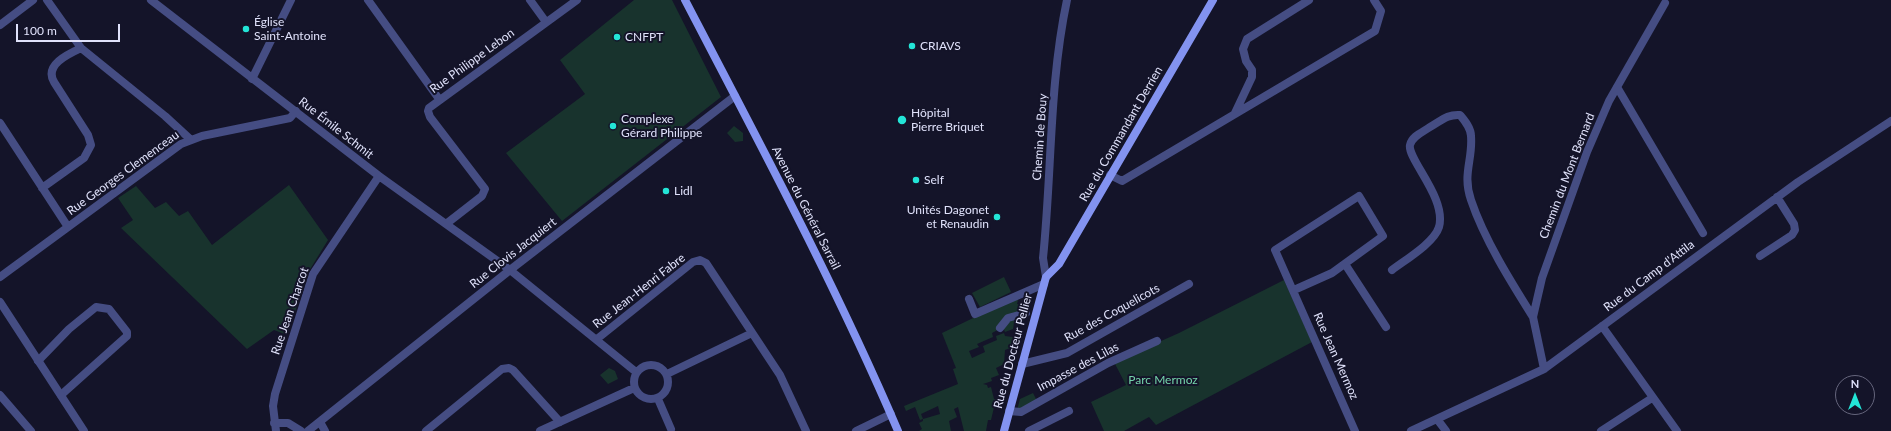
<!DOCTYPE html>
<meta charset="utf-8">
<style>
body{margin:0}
#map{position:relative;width:1891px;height:431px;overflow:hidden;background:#141429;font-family:Lato,sans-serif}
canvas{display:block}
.north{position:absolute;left:1835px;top:375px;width:40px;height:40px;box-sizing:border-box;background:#141429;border:1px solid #66667d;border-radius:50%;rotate:0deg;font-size:11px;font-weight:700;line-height:16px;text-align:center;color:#e0e2fb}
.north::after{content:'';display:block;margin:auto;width:14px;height:18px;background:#23e5d7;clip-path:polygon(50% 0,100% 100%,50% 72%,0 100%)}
.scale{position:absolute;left:16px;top:24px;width:104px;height:18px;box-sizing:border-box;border:2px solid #e0e2fb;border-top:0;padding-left:5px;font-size:12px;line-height:14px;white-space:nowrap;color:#e0e2fb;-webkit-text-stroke:3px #141429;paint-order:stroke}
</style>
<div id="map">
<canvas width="1891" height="431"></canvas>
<div class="north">N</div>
<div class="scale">100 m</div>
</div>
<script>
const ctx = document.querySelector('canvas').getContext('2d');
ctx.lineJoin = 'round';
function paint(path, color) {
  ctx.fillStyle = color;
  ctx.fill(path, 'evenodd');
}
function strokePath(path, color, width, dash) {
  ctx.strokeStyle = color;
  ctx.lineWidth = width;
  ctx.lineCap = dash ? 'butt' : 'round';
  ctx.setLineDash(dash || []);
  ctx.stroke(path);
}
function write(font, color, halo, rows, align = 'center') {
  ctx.font = font + ' Lato,sans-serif';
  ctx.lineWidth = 4;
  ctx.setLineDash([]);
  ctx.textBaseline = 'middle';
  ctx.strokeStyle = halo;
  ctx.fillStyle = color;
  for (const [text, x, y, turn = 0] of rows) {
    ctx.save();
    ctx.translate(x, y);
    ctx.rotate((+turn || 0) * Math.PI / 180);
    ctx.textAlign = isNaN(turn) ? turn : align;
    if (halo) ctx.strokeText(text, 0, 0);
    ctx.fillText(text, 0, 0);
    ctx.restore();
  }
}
paint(new Path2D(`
 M634 0H672L721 97 562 221 506 153 585 94 560 60Z
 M734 126 743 133V141L735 142 727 133Z
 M289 185 328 240 309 271 287 335 274 330 247 349 121 228 133 220 118 198 136 186 155 208 166 202 179 216 188 211 212 245Z
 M1004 277 1011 292 980 307 972 293Z
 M1284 280 1312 342 1156 425 1149 417 1124 431H1104L1091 402 1126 385 1114 362 1179 333Z
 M1019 296 1017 304 1027 307 1024 321 1019 320 1020 317 1015 316 1013 329 1005 332 1003 327 992 333 993 337 977 344 979 347 969 351 972 358 985 352 983 346 997 340 996 336 1004 333 1005 336 1020 338 1018 345 1005 350 1004 364 996 368 999 375 991 378 992 381 983 384 987 385 988 388 991 387 994 399H996L991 420H988L986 431H964L958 407 954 409 957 417 949 421 951 431H919L922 429 919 423 923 421V419L920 420 915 407 906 411 904 406 958 384 953 369 956 368 942 333ZM938 406 940 414 923 419 921 414Z
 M609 368 615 371 618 379 608 384 600 375Z
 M1033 393 1037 401 1017 410 1020 399Z`), '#18332d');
strokePath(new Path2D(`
 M47 0 81 48 165 116 190 139
 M151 0 379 176 510 270 636 372
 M368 0 439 99
 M530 0 546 22
 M0 25 33 0
 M252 79 291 0
 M1617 87 1703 233
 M1235 113 1252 77V70L1246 61 1243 49 1247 39 1309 0
 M0 123 68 227
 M1110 175 1122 181 1375 31 1381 11 1374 0
 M42 188 84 158 91 145 88 135 54 82C44 65 68 54 81 48
 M446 224 482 196 485 189 430 117 428 111 429 108 577 0
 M1760 256 1792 235 1795 230 1794 224 1777 197
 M1345 264 1386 327
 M1392 270C1405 260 1434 243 1439 227 1447 198 1407 159 1410 145 1412 136 1423 132 1430 127 1441 121 1447 114 1460 115 1465 121 1471 128 1471 136 1473 160 1462 174 1471 200 1484 239 1511 282 1533 317
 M0 277 181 144 202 136 290 118 296 111
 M1046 277 1043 258C1052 172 1049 84 1067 0
 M1294 290 1332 273 1383 236 1359 196 1275 250 1355 431
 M969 299 975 314 1044 284
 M1602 326 1677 431
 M1000 328 1008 318 1026 313
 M597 339 693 262 700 260 706 263 780 375 806 431
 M38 361 69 329 96 307 109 309 127 332V336L61 395
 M1022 364 1067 353 1189 284
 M634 382a17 17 0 1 1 34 0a17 17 0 1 1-34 0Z
 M1544 369 1533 317 1542 278 1587 152 1609 101 1665 3
 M667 374 752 333
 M0 395 31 431
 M658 399 671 429
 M1009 411 1021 412 1108 363 1157 341
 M1437 419 1446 431
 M320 422 325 431
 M274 423H288L301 431
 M276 431 273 406 275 394 313 274 379 176
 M308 431 510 270 735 96
 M426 431 502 369 509 368 513 370 560 422
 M540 431 634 388
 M856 431 891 414
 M1029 431 1069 411
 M1411 431 1544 369 1798 182 1891 121
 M1601 431 1652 398`), '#454d83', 8);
strokePath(new Path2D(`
 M0 302 84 431`), '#454d83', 8);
strokePath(new Path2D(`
 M685 0C759 142 835 284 898 431
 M1004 431 1046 277 1059 264 1213 0`), '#8393f0', 8);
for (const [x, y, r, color] of [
 [246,29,4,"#23e5d7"],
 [617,37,4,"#23e5d7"],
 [912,46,4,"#23e5d7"],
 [902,120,5,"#23e5d7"],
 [613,126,4,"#23e5d7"],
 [916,180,4,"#23e5d7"],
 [666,191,4,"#23e5d7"],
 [997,217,4,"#23e5d7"]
]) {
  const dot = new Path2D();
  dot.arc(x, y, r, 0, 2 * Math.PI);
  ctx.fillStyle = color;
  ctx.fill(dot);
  strokePath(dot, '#141429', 1.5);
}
write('12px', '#e0e2fb', '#141429', [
 ["Église",254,22],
 ["Saint-Antoine",254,36],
 ["CNFPT",625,37],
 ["CRIAVS",920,46],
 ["Hôpital",911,113],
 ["Pierre Briquet",911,127],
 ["Complexe",621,119],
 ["Gérard Philippe",621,133],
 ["Self",924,180],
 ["Lidl",674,191],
 ["Unités Dagonet",989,210,"right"],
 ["et Renaudin",989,224,"right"]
], 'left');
write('12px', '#e0e2fb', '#141429', [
 ["Rue Philippe Lebon",472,61,-36],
 ["Rue Émile Schmit",336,128,38],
 ["Rue du Commandant Derrien",1121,134,-60],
 ["Chemin de Bouy",1040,137,-86],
 ["Rue Georges Clemenceau",123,173,-36],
 ["Chemin du Mont Bernard",1567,176,-69],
 ["Avenue du Général Sarrail",806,208,63],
 ["Rue Clovis Jacquiert",513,253,-38],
 ["Rue du Camp d'Attila",1649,276,-37],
 ["Rue Jean-Henri Fabre",639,291,-38],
 ["Rue Jean Charcot",290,311,-71],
 ["Rue des Coquelicots",1112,313,-29],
 ["Rue du Docteur Pellier",1013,351,-75],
 ["Rue Jean Mermoz",1336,356,66],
 ["Impasse des Lilas",1078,367,-28]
]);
write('12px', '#74d4ab', '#141429', [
 ["Parc Mermoz",1163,380]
]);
</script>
